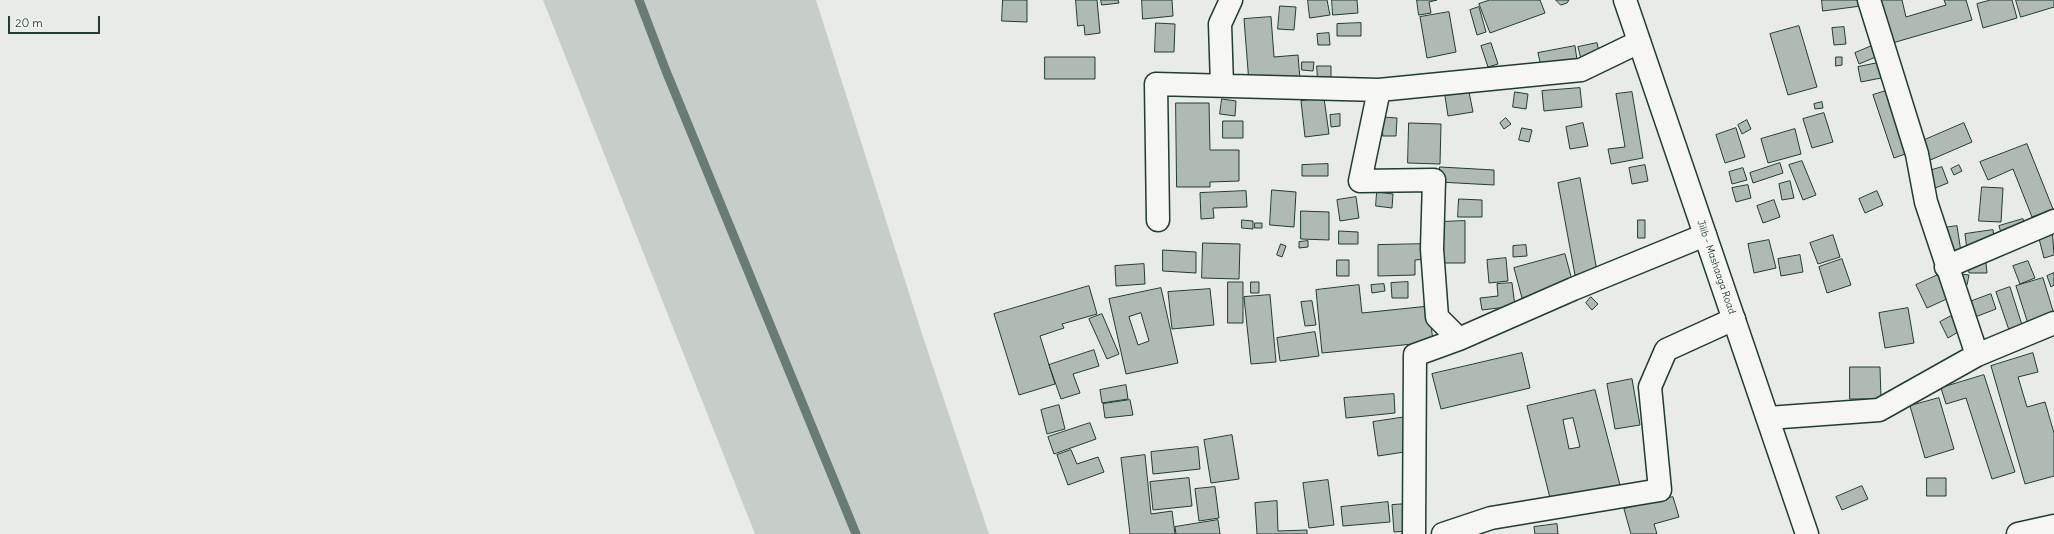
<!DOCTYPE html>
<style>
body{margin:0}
#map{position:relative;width:2054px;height:534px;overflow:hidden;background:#e9ebe7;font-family:Delius,sans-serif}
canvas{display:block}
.scale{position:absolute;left:8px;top:16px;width:92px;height:18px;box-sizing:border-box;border:2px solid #1f3d34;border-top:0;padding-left:5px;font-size:12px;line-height:14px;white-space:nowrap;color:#1f3d34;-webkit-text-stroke:3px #f6f6f2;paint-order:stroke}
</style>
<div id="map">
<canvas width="2054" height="534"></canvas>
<div class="scale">20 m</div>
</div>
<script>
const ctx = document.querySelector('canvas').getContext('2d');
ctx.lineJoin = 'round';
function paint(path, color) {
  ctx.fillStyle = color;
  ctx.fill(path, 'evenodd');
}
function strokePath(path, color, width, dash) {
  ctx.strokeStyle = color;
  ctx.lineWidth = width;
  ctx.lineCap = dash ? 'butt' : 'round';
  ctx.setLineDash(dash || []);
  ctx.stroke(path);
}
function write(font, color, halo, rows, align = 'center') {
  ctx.font = font + ' Delius,sans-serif';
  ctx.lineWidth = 3;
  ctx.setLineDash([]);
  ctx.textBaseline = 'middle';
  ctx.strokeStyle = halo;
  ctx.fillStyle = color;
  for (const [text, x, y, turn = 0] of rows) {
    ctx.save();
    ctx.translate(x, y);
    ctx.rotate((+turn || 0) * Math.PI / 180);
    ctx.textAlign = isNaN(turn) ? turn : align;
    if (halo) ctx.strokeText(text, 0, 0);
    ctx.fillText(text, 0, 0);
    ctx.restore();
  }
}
paint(new Path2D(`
 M543 0H816L923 337 989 534H755Z`), '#c7cec9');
strokePath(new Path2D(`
 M639 0 666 71 856 534`), '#687c75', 9);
const building = new Path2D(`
 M1003 0H1027V22L1002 21Z
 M1076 0H1097L1100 33 1085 35 1084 25 1078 26Z
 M1101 0H1118L1119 3 1102 5Z
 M1142 0H1172L1173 16 1143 19Z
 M1308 0H1327L1330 15 1310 18Z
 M1332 0H1357L1358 13 1333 15Z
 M1417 0H1437L1429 2 1431 13 1419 15Z
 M1490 0H1540L1545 13 1490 33 1479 4Z
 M1556 0H1569L1567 3 1561 5Z
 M1822 0H1860L1861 6 1823 11Z
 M1876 0H1902L1906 17 1946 5 1944 0H1966L1972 20 1889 44Z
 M1991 0H2012L2017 18 1983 28 1977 4Z
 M2016 0H2054V7L2021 17Z
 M1280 6 1296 7 1294 30 1278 29Z
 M1479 7 1486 32 1477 35 1470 10Z
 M1449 12 1456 52 1427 58 1420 17Z
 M1271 17 1274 57 1298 55 1300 79 1249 83 1244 19Z
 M1156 23 1175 24 1174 52H1155Z
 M1361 23V36H1337V24Z
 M1799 26 1817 87 1788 95 1770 34Z
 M1844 27 1846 44 1834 45 1832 28Z
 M1329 33 1330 45H1318L1317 34Z
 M1491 43 1498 64 1488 67 1481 46Z
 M1597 43 1600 55 1581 59 1578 47Z
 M1879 43 1883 54 1859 64 1855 53Z
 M1575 46 1577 60 1541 66 1538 53Z
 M1045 57H1095V79H1045Z
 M1836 57H1842V65L1836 66Z
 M1302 62H1314L1313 71 1302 70Z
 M1883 62 1886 77 1861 82 1858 67Z
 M1317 66H1331V80H1318Z
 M1580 88 1582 107 1544 111 1542 91Z
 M1889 90 1911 152 1894 158 1873 95Z
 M1469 92 1473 112 1448 116 1445 96Z
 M1515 92 1528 94 1526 109 1513 107Z
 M1632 92 1643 158 1611 164 1608 149 1625 147 1616 94Z
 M1324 98 1329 134 1305 137 1301 101Z
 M1222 99 1236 101 1235 116 1220 114Z
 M1822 102 1823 108 1815 109 1814 104Z
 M1176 103H1209L1210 150H1239V181L1210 182V187H1177Z
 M1824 113 1833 142 1812 148 1803 119Z
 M1340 114V126L1331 127 1330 115Z
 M1383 117 1397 118 1396 136H1383Z
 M1506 118 1511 124 1504 129 1500 123Z
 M1747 120 1751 129 1742 134 1738 125Z
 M1223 121H1243V138H1223Z
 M1409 123 1441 124 1440 164 1408 163Z
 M1583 123 1588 146 1570 149 1566 127Z
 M1964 123 1972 142 1928 161 1920 142Z
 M1522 128 1532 130 1529 142 1519 140Z
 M1736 128 1745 157 1725 163 1716 135Z
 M1795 129 1801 154 1768 163 1761 139Z
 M2027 144 2053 209 2032 217 2013 169 1988 180 1980 162Z
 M1802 161 1816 195 1803 200 1789 165Z
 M1780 163 1783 173 1753 183 1750 173Z
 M1328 164V176H1302V165Z
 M1645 165 1648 181 1632 184 1629 168Z
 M1959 165 1962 171 1954 175 1951 169Z
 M1440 167 1494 170V185L1439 182Z
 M1942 167 1948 183 1935 188 1929 171Z
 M1743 168 1747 180 1732 184 1729 172Z
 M1580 178 1597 271 1575 275 1558 183Z
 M1790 181 1794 198 1782 200 1779 184Z
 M1748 185 1751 198 1736 202 1732 188Z
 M1982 187 2003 188 2001 222 1979 221Z
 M1272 190 1296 192 1294 227 1270 225Z
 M1246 191 1247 207 1213 208 1214 218 1201 219 1200 193Z
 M1877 191 1883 205 1865 213 1859 199Z
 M1377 192 1393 194 1392 208 1376 206Z
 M1356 197 1359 218 1340 221 1337 200Z
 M1459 199 1482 200V217H1458Z
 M1774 200 1780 217 1763 223 1757 206Z
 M1301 211 1329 212V240L1301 239Z
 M2023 219 2027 232 2003 239 1999 226Z
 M1242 220 1253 221V229L1242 228Z
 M1638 220H1645V238H1638Z
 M1465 221V263H1441L1440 222Z
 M1255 223H1262V228H1255Z
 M1957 226 1961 252 1947 254 1943 228Z
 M2052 227 2054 255 2044 258 2037 231Z
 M1993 230 1995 245 1967 249 1965 234Z
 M1339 231 1358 232V244H1339Z
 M1833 235 1840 257 1818 264 1810 243Z
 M1769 240 1776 268 1754 273 1748 244Z
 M1308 241V247L1299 248V242Z
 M1203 243 1240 244 1239 279 1202 278Z
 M1281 244 1286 246 1282 257 1277 255Z
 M1428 244V259L1415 260V275L1378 276V245Z
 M1526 245 1527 256 1513 257V246Z
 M1163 250 1196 252V273L1163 271Z
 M1565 254 1573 284 1522 298 1514 268Z
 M1800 255 1803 272 1781 276 1778 259Z
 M1506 258 1508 281 1489 283 1487 260Z
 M1842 259 1851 285 1827 293 1819 267Z
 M1337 260H1349V276H1337Z
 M2028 261 2035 278 2020 284 2013 266Z
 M1986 263 1987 273H1969L1968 264Z
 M1144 264 1145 284 1116 286 1115 266Z
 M2054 273V285L2051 287 2047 276Z
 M1940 274 1951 297 1927 308 1916 285Z
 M1960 274 1969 275 1967 285 1959 284Z
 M2043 278 2054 314 2029 327 2016 286Z
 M1228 282H1243V323H1228Z
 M1251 282H1259V293H1251Z
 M1408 282V298H1392L1391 283Z
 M1512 283 1515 306 1482 310 1480 298 1498 296 1497 284Z
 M1384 284 1385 291 1372 293 1371 285Z
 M1359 285 1362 313 1429 306 1433 342 1322 353 1316 290Z
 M1089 286 1097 314 1062 324 1064 328 1040 336 1055 384 1019 395 994 314Z
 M2010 287 2023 328 2010 333 1996 292Z
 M1161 288 1178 363 1126 374 1109 299ZM1141 313 1149 341 1138 345 1129 317Z
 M1210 289 1214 325 1172 329 1168 292Z
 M1991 294 1996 309 1970 319 1964 304Z
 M1270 295 1276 362 1251 364 1244 297Z
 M1591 297 1598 304 1592 310 1586 303Z
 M1312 301 1316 325 1305 326 1301 302Z
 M1908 308 1914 343 1885 348 1879 313Z
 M1102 314 1119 354 1107 359 1089 319Z
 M1955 314 1963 329 1948 338 1940 322Z
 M1315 332 1319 356 1280 361 1277 338Z
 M1094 350 1099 366 1073 374 1080 393 1061 399 1049 365Z
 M1522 353 1530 388 1441 409 1432 374Z
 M2033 353 2038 372 2018 377 2027 407 2045 402 2054 433V476L2025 484 1991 366Z
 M1850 367H1880L1881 399H1850Z
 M1984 375 2015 472 1992 479 1966 398 1946 404 1941 388Z
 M1632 379 1640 425 1615 429 1607 384Z
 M1126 385 1128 399 1102 403 1100 390Z
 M1595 390 1620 485 1551 502 1527 406ZM1573 418 1580 447 1569 449 1563 420Z
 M1394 394 1395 413 1346 418 1344 398Z
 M1939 398 1954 449 1925 458 1910 406Z
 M1130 400 1133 415 1105 418 1103 404Z
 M1059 405 1065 429 1047 434 1041 410Z
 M1406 417 1411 451 1378 456 1373 422Z
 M1090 423 1096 439 1054 454 1048 437Z
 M1232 435 1239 479 1211 483 1204 440Z
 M1198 447 1200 469 1153 474 1151 452Z
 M1071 450 1077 464 1098 457 1104 472 1068 485 1057 455Z
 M1145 455 1151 514 1172 511 1175 534H1130L1121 458Z
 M1189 478 1192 506 1153 510 1150 482Z
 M1927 478H1946V496H1927Z
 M1328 480 1334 525 1309 528 1303 483Z
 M1862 486 1868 499 1842 510 1836 497Z
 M1215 487 1219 518 1199 521 1195 489Z
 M1673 497 1679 517 1654 524 1657 534H1631L1624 509Z
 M1277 501 1278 531 1307 530V534H1257L1255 503Z
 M1388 502 1390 522 1343 526 1341 507Z
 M1408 504 1410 531 1394 532 1392 505Z
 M1218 520 1220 534H1176L1175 527Z
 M1557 524 1558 534H1535L1534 527Z`);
paint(building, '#b0bab5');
strokePath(building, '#1f3d34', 1);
const minor = new Path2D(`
 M1869 0 1917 154 1926 202 1977 355
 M1222 85 1220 24 1231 0
 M1379 90 1360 181 1434 180 1432 249 1437 317 1459 339 1415 355 1414 534
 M1158 220 1156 84 1379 90 1581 70 1639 42
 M1946 267 2054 221
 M1459 339 1573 289 1705 235
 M1768 418 1879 410 1977 355 2054 323
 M1443 534 1491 518 1660 490 1650 387 1666 350 1734 319
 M2018 534 2054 526`);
const secondary = new Path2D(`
 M1625 0 1807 534`);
strokePath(minor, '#1f3d34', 25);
strokePath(secondary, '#1f3d34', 25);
strokePath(minor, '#f6f6f2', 22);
strokePath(secondary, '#f6f6f2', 22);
write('10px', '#1f3d34', '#f6f6f2', [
 ["Jilib - Mashaaga Road",1716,267,71]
]);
</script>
